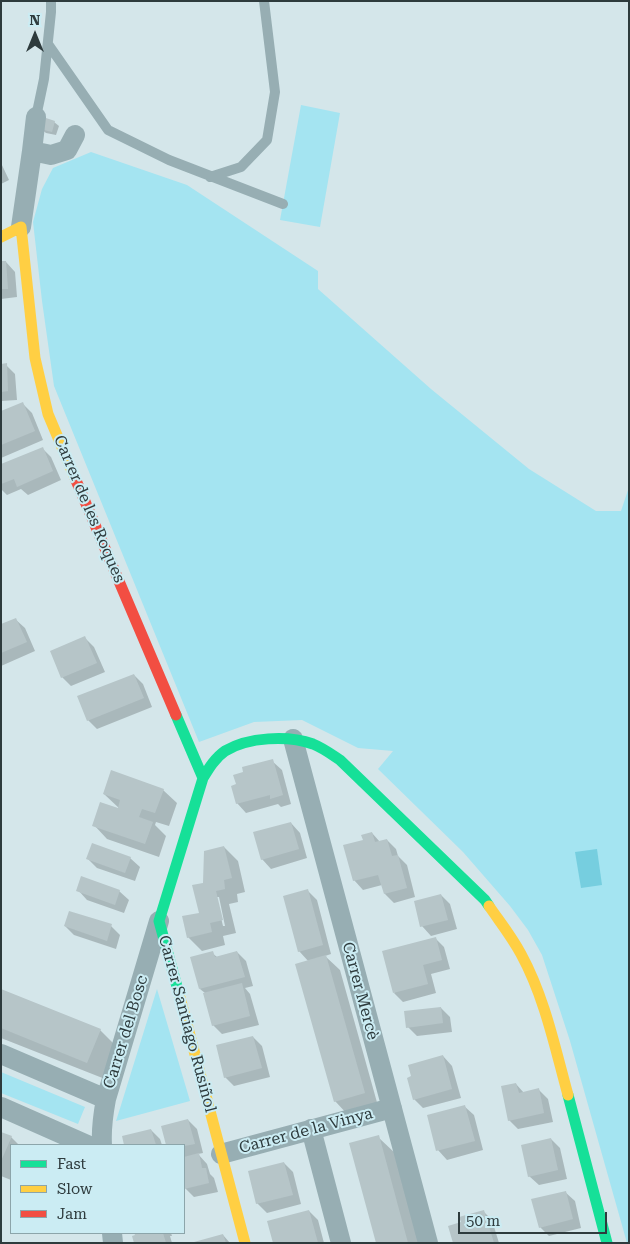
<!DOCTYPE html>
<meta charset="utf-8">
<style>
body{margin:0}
#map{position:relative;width:630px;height:1244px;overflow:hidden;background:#d4e6ea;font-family:"Roboto Serif",serif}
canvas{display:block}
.frame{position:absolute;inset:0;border:2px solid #2e3b3d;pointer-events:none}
.legend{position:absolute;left:10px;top:1144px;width:175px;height:90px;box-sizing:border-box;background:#cbecf3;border:1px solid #8ca5aa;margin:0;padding:6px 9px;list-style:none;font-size:15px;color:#2e3b3d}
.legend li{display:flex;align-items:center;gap:10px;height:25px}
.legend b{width:25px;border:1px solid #8ca5aa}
.north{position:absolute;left:10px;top:10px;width:50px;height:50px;-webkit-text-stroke:4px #cbecf3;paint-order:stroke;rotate:0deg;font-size:14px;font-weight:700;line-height:20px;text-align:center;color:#2e3b3d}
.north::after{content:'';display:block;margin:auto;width:18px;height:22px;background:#2e3b3d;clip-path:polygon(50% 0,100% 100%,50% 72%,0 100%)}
.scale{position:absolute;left:458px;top:1212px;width:149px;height:22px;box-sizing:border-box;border:2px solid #2e3b3d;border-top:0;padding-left:6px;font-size:15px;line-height:18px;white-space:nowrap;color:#2e3b3d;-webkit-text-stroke:4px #cbecf3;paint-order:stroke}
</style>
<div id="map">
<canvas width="630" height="1244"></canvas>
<div class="frame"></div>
<ul class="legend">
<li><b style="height:6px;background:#16e098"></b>Fast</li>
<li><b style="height:6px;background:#ffcf43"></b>Slow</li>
<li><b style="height:6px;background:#f24e42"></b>Jam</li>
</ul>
<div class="north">N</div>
<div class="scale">50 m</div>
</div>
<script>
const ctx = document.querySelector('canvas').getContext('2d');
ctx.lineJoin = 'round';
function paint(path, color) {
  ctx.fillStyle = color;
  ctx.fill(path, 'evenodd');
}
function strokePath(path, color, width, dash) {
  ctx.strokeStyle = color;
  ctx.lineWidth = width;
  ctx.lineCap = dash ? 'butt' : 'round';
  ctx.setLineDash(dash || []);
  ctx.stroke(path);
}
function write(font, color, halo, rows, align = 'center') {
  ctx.font = font + ' "Roboto Serif",serif';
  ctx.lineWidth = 4;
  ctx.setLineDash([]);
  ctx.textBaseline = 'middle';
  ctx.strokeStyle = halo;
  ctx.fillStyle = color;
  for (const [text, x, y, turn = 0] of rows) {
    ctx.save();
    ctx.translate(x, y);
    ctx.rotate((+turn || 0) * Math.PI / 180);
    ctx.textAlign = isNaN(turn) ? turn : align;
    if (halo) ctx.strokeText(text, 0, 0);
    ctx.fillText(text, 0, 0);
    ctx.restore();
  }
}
paint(new Path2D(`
 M301 105 340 113 320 227 280 220Z
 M91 152 187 185 318 271V289L431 389 529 469 596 511H621L629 487V1243H627L570 1041 542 955 528 930 510 906 463 852 378 769 393 751 358 748 302 720 254 722 199 742 54 386 42 301 33 222 42 189 53 168Z
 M157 989 190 1101 116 1121 117 1118Z
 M1 1072 85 1107 78 1124 1 1093Z`), '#a4e4f1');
paint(new Path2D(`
 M597 849 602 885 581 888 575 852Z`), '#76cedf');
paint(new Path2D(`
 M54 122 59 126 56 135 46 133 41 129Z
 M1 163 9 180 1 184Z
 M6 262 15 272 17 297 1 299V263Z
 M1 365H6L15 374 17 400 1 401Z
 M23 404 32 413 43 440 1 458V413Z
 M42 448 51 457 61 480 28 495 21 489 7 495 1 489V466Z
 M15 619 25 628 35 651 1 666V625Z
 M85 638 94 647 105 672 71 686 62 677Z
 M134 675 143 684 152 707 97 729 88 720Z
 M272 761 282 770 291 804 281 807 278 804 246 813 237 803Z
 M163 790 177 803 169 826 156 822 155 825 166 836 159 857 107 839 94 825 121 810 104 794Z
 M291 823 300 833 307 858 271 869 262 859Z
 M372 833 380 842 387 840 396 849 398 856 407 865 415 897 394 903 385 894 382 885 363 890 354 880 364 841Z
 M224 847 238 861 245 892 237 894 238 902 229 904 236 933 223 936 225 945 202 951 188 937 200 913 205 884ZM216 897H219L225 926H223Z
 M130 858 140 867 135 881 97 868 88 859Z
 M78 890 119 891 129 900 124 913 87 900Z
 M308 891 317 900 331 954 325 956 340 970 378 1106 348 1115 335 1101 309 962 299 951Z
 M441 895 450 904 457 929 431 936 422 926Z
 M65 926H111L120 935 116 949 74 935Z
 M435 938 444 947 450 969 431 974 436 993 403 1002 394 993Z
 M237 952 246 961 253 986 245 988 250 994 259 1025 222 1034 213 1025 205 993 200 989 212 953 217 957Z
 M1 990 100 1030 117 1047 105 1079 1 1038Z
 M441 1008 450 1017 452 1032 417 1036 408 1027Z
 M253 1037 262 1046 270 1077 234 1086 225 1077Z
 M443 1056 452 1066 461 1098 423 1108 414 1099 413 1077Z
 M516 1084 524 1093 539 1090 548 1099 553 1122 518 1129 509 1120Z
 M464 1106 474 1115 483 1150 447 1160 438 1150Z
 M188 1120 197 1129 203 1153 198 1154 207 1164 210 1174 214 1178 218 1192 194 1197 185 1188 184 1185V1145H167L162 1127Z
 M151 1130 160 1139 162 1145H125L123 1137Z
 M1 1133 11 1137 19 1145H11V1180L1 1176Z
 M378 1137 396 1154 420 1243H377Z
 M551 1139 560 1148 567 1179 539 1185 529 1176Z
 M284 1163 293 1172 301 1204 267 1213 257 1203Z
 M565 1192 575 1201 581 1228 549 1236 540 1227Z
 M309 1211 318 1220 324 1243H274Z
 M483 1211 492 1220 499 1243H454L462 1223Z
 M136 1233H171L172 1236H170L172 1243H135L137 1236Z
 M223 1235 230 1243H196Z`), '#0003');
paint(new Path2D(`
 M43 117 55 121 52 132 40 129Z
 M1 261H6L8 289H1Z
 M7 363 8 391 1 392V364Z
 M23 402 35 431 1 445V411Z
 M43 447 53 471 17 487 14 479 1 484V464Z
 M16 618 27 642 1 653V624Z
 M85 636 97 663 61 678 50 651Z
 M134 674 144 698 87 721 77 696Z
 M273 759 283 795 270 799V795L236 804 231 786 236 784 233 775 243 772 242 767Z
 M111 770 164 789 155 813 142 809 139 817 153 822 145 844 92 826 100 802 118 808 120 800 103 794Z
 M291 822 299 849 261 860 253 832Z
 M372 832 375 842 387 839 392 856 398 855 407 888 384 894 378 875 353 881 343 845 363 840 361 835Z
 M92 843 131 857 125 873 86 859Z
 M224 846 232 878 224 880 225 889 216 891 223 920 210 923 212 932 187 938 182 916 199 913 192 885 203 883 204 851Z
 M81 876 120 890 115 905 76 891Z
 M308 889 323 945 298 952 283 896Z
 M441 894 448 920 420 927 414 901Z
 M69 911 112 924 107 941 64 926Z
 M436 937 442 960 423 965 428 984 393 993 382 951Z
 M213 951 215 957 237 951 245 977 199 989 190 957Z
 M326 955 365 1093 334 1102 295 964Z
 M242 983 250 1016 212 1026 203 993Z
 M1 989 101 1029 87 1063 1 1028Z
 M441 1007 443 1023 406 1028 404 1011Z
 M253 1036 262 1068 224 1078 216 1045Z
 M443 1055 452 1089 413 1100 407 1078 411 1076 408 1065Z
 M516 1083 519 1093 539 1088 544 1113 508 1121 501 1086Z
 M465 1105 475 1141 436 1151 427 1115Z
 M188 1119 195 1144 184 1146V1145H166L161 1126Z
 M151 1129 156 1145H124L122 1136Z
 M1 1132 12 1136 1 1161Z
 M379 1135 408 1243H376L349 1143Z
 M551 1138 558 1170 528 1177 521 1145Z
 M199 1153 202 1168H206L209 1183 184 1189V1157Z
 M284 1162 293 1195 256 1204 248 1171Z
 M566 1191 573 1219 539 1228 531 1199Z
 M309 1210 318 1243H273L267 1221Z
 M484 1210 494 1243H453L448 1226 461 1222 459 1217Z
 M134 1233H163L166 1243H134L132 1236 135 1235Z
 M223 1234 226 1243H194V1242Z`), '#b6c5c8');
strokePath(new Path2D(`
 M48 44 108 130 169 160 283 204
 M36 117 44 79 51 12V1
 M210 177 241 167 267 140 275 92 264 1`), '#97aeb3', 10);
strokePath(new Path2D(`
 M32 151 51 155 67 150 75 135
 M21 227 32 151 36 117
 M293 739 428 1243
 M1 1054 106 1099
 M1 1107 87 1145
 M311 1129 341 1243
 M102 1145C101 1129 103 1115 106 1099L159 921
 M221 1154 392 1108
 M112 1233 113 1243`), '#97aeb3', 20);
strokePath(new Path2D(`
 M176 715 203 778
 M179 994 159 921 203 778C209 768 215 758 225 751 248 737 288 735 313 744 323 748 331 754 340 760L485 900 489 906
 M568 1095 607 1243`), '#16e098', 11);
strokePath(new Path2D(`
 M1 237 21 227 35 358 48 414 75 478
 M489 906C500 922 512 937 521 954 545 998 555 1048 568 1095
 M179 994 245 1243`), '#ffcf43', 11);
strokePath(new Path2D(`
 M75 478 176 715`), '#f24e42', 11);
write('16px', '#2e3b3d', '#cbecf3', [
 ["Carrer de les Roques",89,509,67],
 ["Carrer Mercè",360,991,75],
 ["Carrer Santiago Rusiñol",187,1024,75],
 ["Carrer del Bosc",126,1032,-73],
 ["Carrer de la Vinya",306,1131,-15]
]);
</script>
